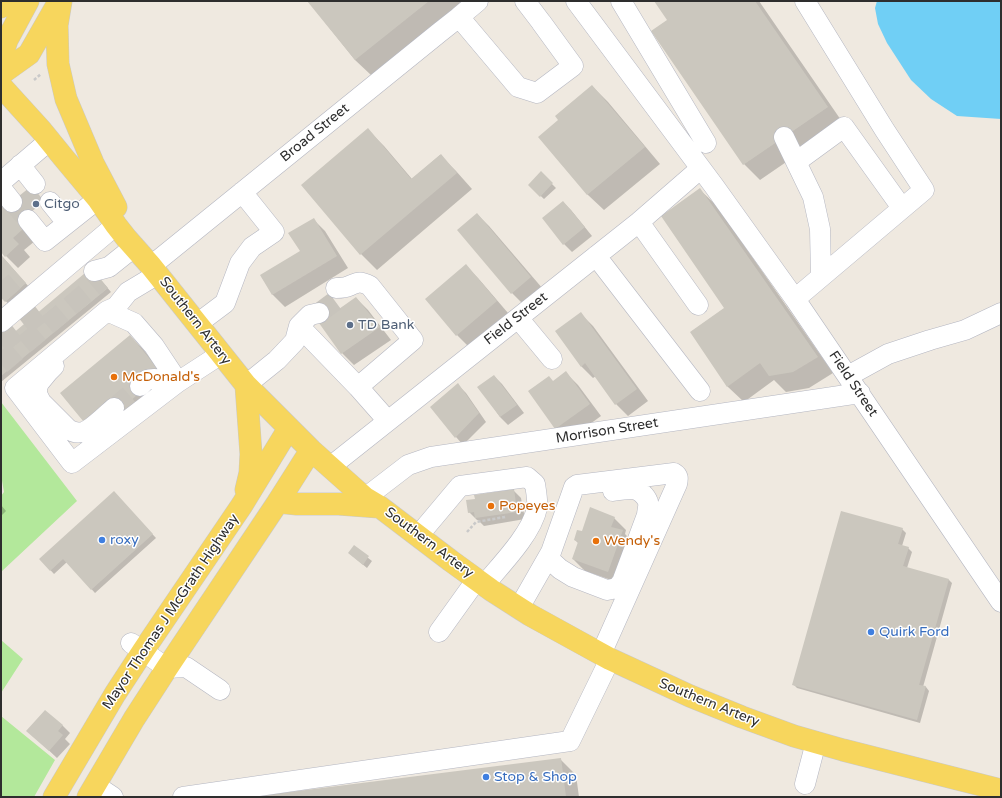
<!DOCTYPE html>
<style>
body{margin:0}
#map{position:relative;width:1002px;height:798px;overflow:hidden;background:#efe9e0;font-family:"Varela Round",sans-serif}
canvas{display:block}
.frame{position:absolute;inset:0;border:2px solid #2e2e2e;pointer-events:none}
</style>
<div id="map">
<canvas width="1002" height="798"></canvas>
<div class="frame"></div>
</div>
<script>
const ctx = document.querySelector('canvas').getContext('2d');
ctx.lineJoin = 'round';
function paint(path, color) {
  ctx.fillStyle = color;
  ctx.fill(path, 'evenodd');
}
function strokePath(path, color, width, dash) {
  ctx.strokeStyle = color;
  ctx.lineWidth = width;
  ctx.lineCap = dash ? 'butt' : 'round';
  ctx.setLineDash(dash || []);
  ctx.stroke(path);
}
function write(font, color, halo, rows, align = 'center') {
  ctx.font = font + ' "Varela Round",sans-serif';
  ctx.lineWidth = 3;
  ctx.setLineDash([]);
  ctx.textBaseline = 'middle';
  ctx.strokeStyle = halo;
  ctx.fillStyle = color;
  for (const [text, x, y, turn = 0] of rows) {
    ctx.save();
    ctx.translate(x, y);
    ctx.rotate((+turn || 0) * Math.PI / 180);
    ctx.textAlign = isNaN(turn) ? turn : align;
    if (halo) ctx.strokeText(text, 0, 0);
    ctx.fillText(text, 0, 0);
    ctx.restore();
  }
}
paint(new Path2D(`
 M1 402 77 501 1 572V496L4 492 1 475Z
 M1 640 23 659 1 693Z
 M1 716 55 760 34 797H1Z`), '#b3e89b');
paint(new Path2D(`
 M877 1H1001V119L957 116 931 99 911 80 887 43 878 24 875 8Z`), '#70cff5');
paint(new Path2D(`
 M308 1H465L371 75 355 60Z
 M655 1H759L843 123 760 180 744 164 652 31 668 20Z
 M592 86 608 102 660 164 604 210 588 195 540 137 560 120Z
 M368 130 384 146 412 179 440 155 456 171 472 189 377 270 361 254Z
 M541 173 556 188 544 199 529 185Z
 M700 190 716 205 833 373 809 388 786 392 774 380 744 402 728 387 691 332 725 308Z
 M563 202 571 210 592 236 572 252 564 244Z
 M1 205 35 241 24 250 30 257 18 268 1 251Z
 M477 214 489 226 543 289 524 305 512 293Z
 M313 219 325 231 348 268 285 307 273 295 261 276 301 252Z
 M1 255 37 296 18 314 1 296Z
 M466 266 478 278 508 313 469 347 457 335Z
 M95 273 111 292 1 382V336L5 341Z
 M356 298 368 310 391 340 354 365 342 353Z
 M581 314 593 326 648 401 628 416 616 404 596 376 593 378 581 366Z
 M130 336 142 348 170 382 101 438Z
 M566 373 578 385 601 416 568 440 556 428Z
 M494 376 502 384 524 413 508 425 500 417 479 387Z
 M458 385 466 393 486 422 463 445 456 437Z
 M513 490 521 498 525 519 484 526 478 520H477L469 512Z
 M117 496 156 538 95 593 67 562 54 574 40 559Z
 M1 505 6 511 1 516Z
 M614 518 626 530 625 534 634 543 620 583 585 571 573 559 579 544 575 540 582 532Z
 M902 529 906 533 902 546 908 548 912 552 907 568 949 580 952 583 923 687H926L929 691 920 723 797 688 793 684Z
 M354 547 372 561 367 568 349 553Z
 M62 725 70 733 65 739 70 744 57 758 28 731Z
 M560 759 576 775 579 797H260Z`), '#0003');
paint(new Path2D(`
 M307 1H429L355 60Z
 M654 1H755L828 107 743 165 651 31 667 20Z
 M592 85 645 147 587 195 538 137 558 120 555 116Z
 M368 128 411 179 441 154 457 173 360 255 301 185Z
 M541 171 553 183 540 197 528 185Z
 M700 188 818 357 793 372 769 376 760 363 727 387 690 332 724 308 661 216Z
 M563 201 585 227 563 245 542 218Z
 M1 204 23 229 13 238 19 244 5 257 1 252Z
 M477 213 531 277 511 294 457 230Z
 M314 218 337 256 272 295 260 275 300 251 288 233Z
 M1 255 26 283 5 302 1 298Z
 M466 264 497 301 456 336 425 299Z
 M91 268 108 288 1 376V335L5 340Z
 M356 297 380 327 341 354 319 323Z
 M581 312 637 389 615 405 585 363 581 367 555 331Z
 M130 335 158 369 143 390 117 412 88 427 60 393Z
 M566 371 590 404 555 429 528 391 549 376 553 381Z
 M494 375 517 405 500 417 477 387Z
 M458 383 479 413 455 438 430 407Z
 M514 489 517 512 475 518 474 512 468 513 466 500 475 499 474 495Z
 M114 491 153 534 91 590 63 559 50 571 39 559Z
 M590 507 615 517 611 527 623 530 608 572 572 559 578 542 574 540 577 530 582 531Z
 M841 511 903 528 898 544 909 547 903 566 949 579 919 685 926 686 917 720 792 685Z
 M354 545 369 556 363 565 348 553Z
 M45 710 63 725 58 731 63 735 49 751 26 731Z
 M561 758 566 797H258V796Z`), '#cbc7be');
strokePath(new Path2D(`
 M24 192 39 211
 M12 202 28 220
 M1 281 13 295
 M319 313 342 296
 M1 344 48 307
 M1 364 101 280
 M114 408 140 386`), '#c8c4bc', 20, [20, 10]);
const minor = new Path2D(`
 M576 1 714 186 795 299 1001 602
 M621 1 706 143
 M459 17 518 87 537 93 573 66 541 22 525 1
 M784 137 813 197 820 229 821 277
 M796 162 844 127 902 208
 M20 165 35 184
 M1 182 50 140
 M1 188 12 202
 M50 202 67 223
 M28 220 45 241 98 199
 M639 222 698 305
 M596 256 700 391
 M151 266 440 32 459 17 478 1
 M94 271 109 267 134 247
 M158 274 128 292 116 307 107 311 15 388 72 463 178 382 221 354
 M336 288C340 288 345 288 349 286 359 282 360 281 370 286L413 340 358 387
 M795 299 924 190 884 129 805 1
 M107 311 134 323 154 346 178 382
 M518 318 552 359
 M1 322 116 225
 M197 324 225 303 240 263 252 247 274 232 242 192
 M299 326 358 387 388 421
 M54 366 48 372 39 383 37 388V394L41 402 68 429C72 432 78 433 83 432 91 430 107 414 114 408
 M848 376 888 354 930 340 965 330 1001 313
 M246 385 277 360 295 341 299 326 310 315 319 313
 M140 386C142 384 145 381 147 380 154 377 170 381 176 383
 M330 467 639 222 700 169
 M365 498 408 465 431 457 860 393
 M418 536 460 486 527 477 535 484C536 491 538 501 537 508 532 533 501 565 484 585
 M548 558 560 569 573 577 607 590 617 588 622 582 647 515C647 511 649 506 648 502 646 496 639 489 632 489 625 489 619 490 613 491
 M519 608 551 552 574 487 577 485 674 473C679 476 678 479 677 484L601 654
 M439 632 477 579
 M131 643 167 668 186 667 220 690
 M805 784 816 742
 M95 785 113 797
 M183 797 570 741 610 659`);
const major = new Path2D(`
 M61 1 57 25 58 64 66 99 93 163 116 207
 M1 7 12 1
 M1 58 7 40 28 1
 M1 74 29 54 57 5
 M1 86 41 130 63 157 98 199 116 225 127 239 151 266 246 385 311 450 365 498 380 507 451 561 491 590 530 615 610 659 690 696 742 717 794 736 843 750 1001 790
 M246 385 251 454 250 473 246 490
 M278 502 297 504H339L379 507
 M54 797 115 694 143 651 242 505 289 428
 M88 797 134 719 167 668 278 502 311 450`);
strokePath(minor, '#b4b6c1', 21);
strokePath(major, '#c9c9c9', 23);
strokePath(new Path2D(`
 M34 80 41 74
 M467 532 476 522 505 517`), '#c9c9c9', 2.5, [3, 2]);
strokePath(minor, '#fff', 20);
strokePath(major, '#f7d65d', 22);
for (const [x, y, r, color] of [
 [36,204,4,"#5c6f8a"],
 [350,325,4,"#5c6f8a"],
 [114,377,4,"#e8710a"],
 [491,506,4,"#e8710a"],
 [102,540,4,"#3f7fe0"],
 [596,541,4,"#e8710a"],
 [871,632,4,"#3f7fe0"],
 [486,777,4,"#3f7fe0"]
]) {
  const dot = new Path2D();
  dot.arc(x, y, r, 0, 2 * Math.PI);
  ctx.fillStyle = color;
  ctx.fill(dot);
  strokePath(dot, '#fff', 1.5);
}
write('14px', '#2e2e2e', '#fff', [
 ["Broad Street",315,133,-39],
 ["Field Street",516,319,-38],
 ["Southern Artery",195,321,52],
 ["Field Street",853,384,56],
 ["Morrison Street",607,431,-9],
 ["Southern Artery",429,543,37],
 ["Mayor Thomas J McGrath Highway",171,612,-56],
 ["Southern Artery",709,703,22]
]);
write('14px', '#4e5e75', '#fff', [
 ["Citgo",44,204],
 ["TD Bank",358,325]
], 'left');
write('14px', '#c56008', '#fff', [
 ["McDonald's",122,377],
 ["Popeyes",499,506],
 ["Wendy's",604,541]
], 'left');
write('14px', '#366cbe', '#fff', [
 ["roxy",110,540],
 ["Quirk Ford",879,632],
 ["Stop & Shop",494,777]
], 'left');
</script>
